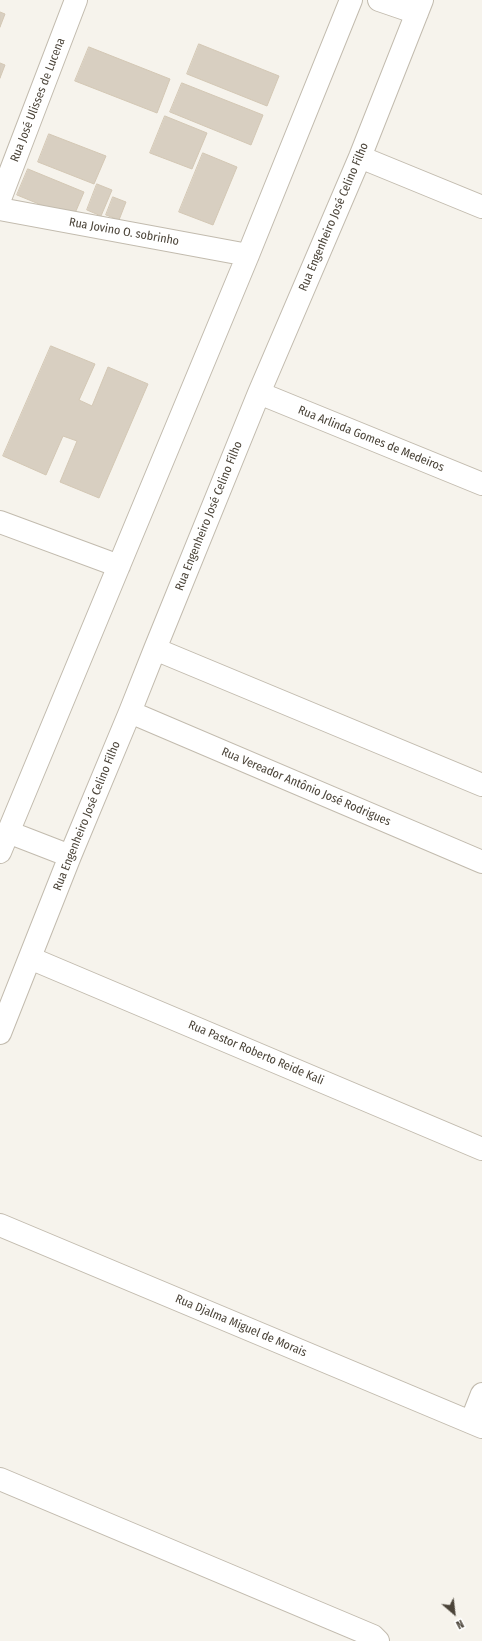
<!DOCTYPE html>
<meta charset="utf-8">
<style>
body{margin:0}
#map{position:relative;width:482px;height:1641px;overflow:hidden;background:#f6f3ec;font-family:"Fira Sans Condensed",sans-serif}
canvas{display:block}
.north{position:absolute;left:434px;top:1593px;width:40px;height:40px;-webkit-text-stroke:3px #fff;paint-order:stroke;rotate:152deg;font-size:11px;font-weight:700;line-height:16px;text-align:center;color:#4b4439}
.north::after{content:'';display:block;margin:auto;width:14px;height:18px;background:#4b4439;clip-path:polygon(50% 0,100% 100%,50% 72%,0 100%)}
</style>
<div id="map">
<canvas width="482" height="1641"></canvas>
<div class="north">N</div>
</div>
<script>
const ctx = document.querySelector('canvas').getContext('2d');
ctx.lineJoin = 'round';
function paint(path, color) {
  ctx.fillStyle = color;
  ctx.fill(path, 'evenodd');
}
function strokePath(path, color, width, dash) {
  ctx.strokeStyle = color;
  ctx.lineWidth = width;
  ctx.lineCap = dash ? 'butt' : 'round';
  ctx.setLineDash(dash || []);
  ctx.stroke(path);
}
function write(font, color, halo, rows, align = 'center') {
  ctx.font = font + ' "Fira Sans Condensed",sans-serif';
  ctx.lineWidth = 3.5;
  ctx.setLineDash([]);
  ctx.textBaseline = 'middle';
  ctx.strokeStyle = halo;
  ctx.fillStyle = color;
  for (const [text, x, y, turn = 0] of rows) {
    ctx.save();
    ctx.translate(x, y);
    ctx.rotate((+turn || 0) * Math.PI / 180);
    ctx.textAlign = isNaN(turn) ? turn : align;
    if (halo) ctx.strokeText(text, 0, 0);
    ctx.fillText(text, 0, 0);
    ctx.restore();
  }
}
const building = new Path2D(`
 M0 12 5 14 0 27Z
 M199 44 279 76 267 106 187 74Z
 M89 47 170 79 157 113 75 81Z
 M0 63 5 65 0 78Z
 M182 83 263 115 251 145 170 112Z
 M165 116 207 133 192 169 150 153Z
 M49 134 106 156 94 184 38 162Z
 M203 153 237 167 213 225 179 212Z
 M28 169 84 192 73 218 17 195Z
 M97 184 112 190 101 216 87 210Z
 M113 197 126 202 119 220 106 215Z
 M51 346 95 364 79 400 92 406 108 367 148 384 99 498 60 482 77 441 63 436 46 475 3 456Z`);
paint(building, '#d8cfc1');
strokePath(building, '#d3c7b4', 1);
const minor = new Path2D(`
 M379 0 417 13
 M360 157 482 207
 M0 199 76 0
 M0 209 248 255
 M259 393 482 484
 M0 522 119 566
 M155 649 482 785
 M130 712 482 862
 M8 832 70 856
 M0 852 248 255 351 0
 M30 958 482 1149
 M0 1033 70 856 130 712 155 649 259 393 360 157 422 0
 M0 1225 482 1427
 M471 1422 482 1394
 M0 1479 373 1636 378 1641`);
strokePath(minor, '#c2bbae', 24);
strokePath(minor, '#fff', 22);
write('12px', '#4b4439', '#fff', [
 ["Rua José Ulisses de Lucena",38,100,-69],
 ["Rua Engenheiro José Celino Filho",334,217,-67],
 ["Rua Jovino O. sobrinho",124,232,10],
 ["Rua Arlinda Gomes de Medeiros",371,439,22],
 ["Rua Engenheiro José Celino Filho",209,516,-68],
 ["Rua Vereador Antônio José Rodrigues",306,787,23],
 ["Rua Engenheiro José Celino Filho",87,816,-68],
 ["Rua Pastor Roberto Reide Kali",256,1053,23],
 ["Rua Djalma Miguel de Morais",241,1326,23]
]);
</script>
